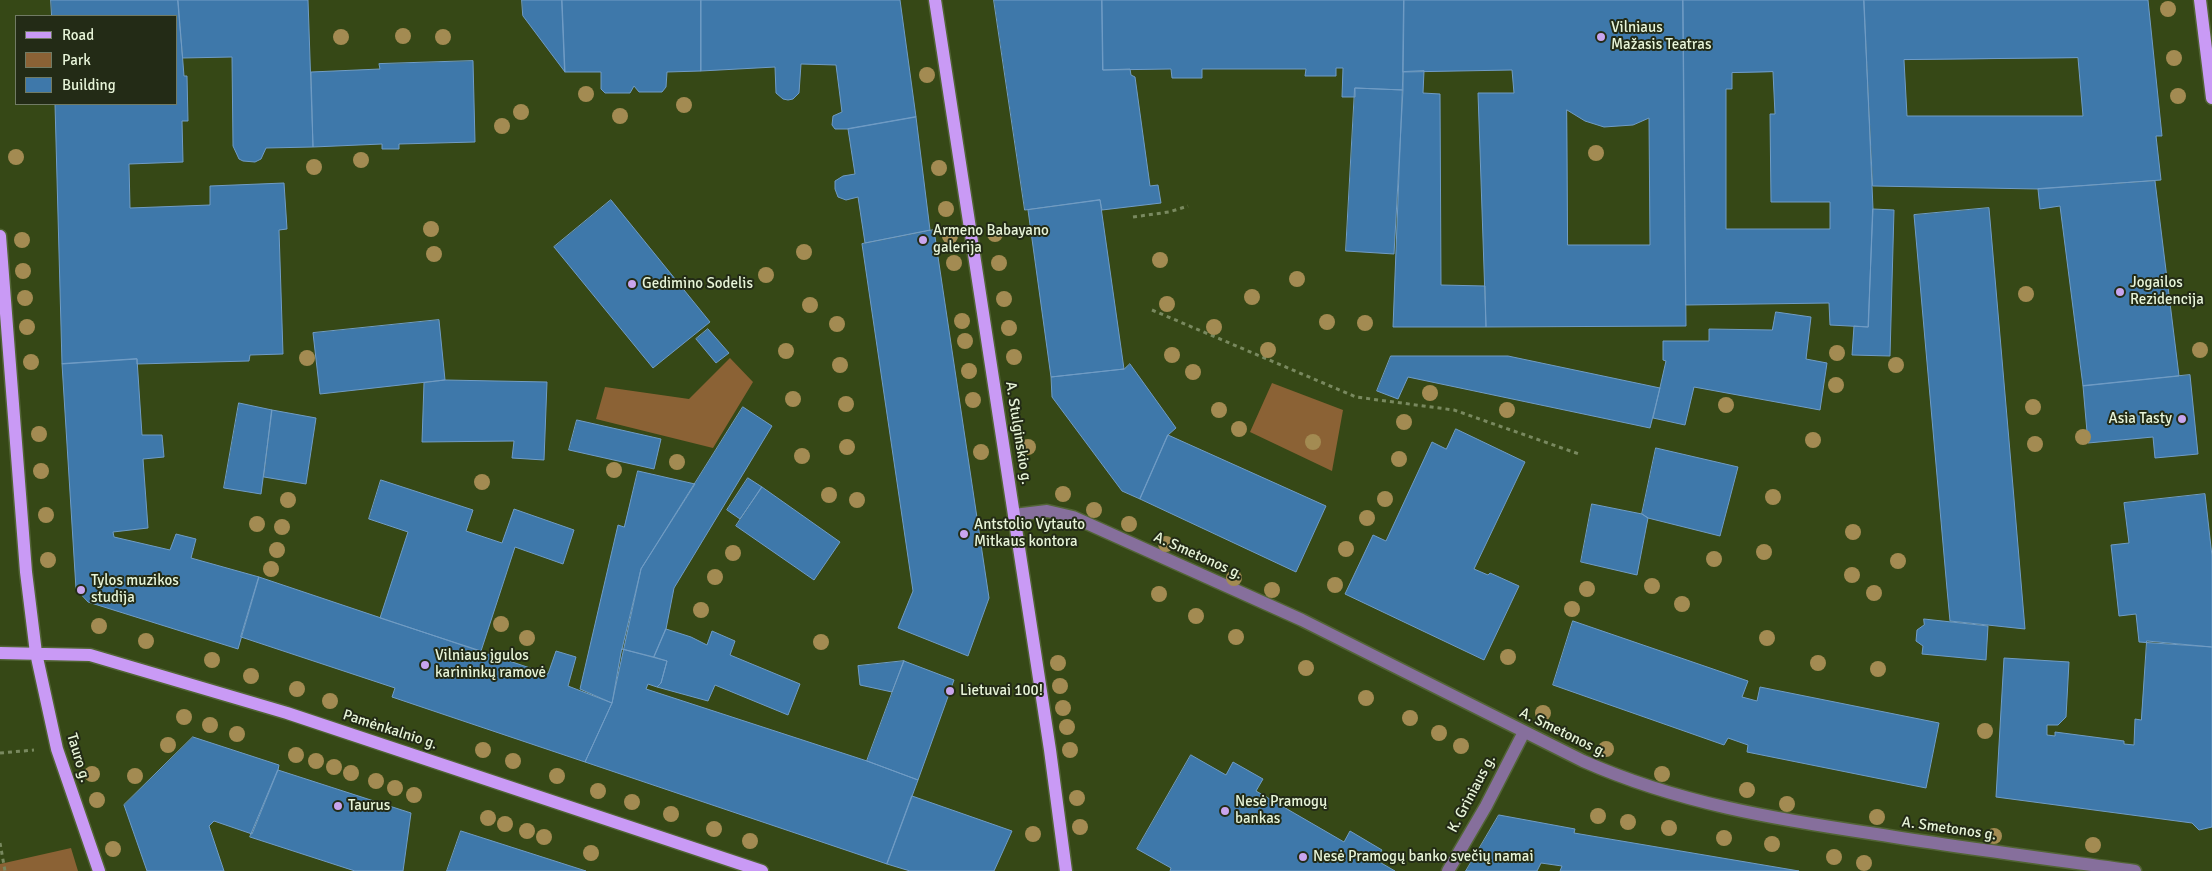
<!DOCTYPE html>
<meta charset="utf-8">
<style>
body{margin:0}
#map{position:relative;width:2212px;height:871px;overflow:hidden;background:#364816;font-family:Signika,sans-serif}
canvas{display:block}
.legend{position:absolute;left:15px;top:15px;width:162px;height:90px;box-sizing:border-box;background:#232b16;border:1px solid #717b64;margin:0;padding:6px 9px;list-style:none;font-size:15px;color:#e7f4d8}
.legend li{display:flex;align-items:center;gap:10px;height:25px}
.legend b{width:25px;border:1px solid #717b64}
</style>
<div id="map">
<canvas width="2212" height="871"></canvas>
<ul class="legend">
<li><b style="height:6px;background:#c99af5"></b>Road</li>
<li><b style="height:14px;background:#8b6235"></b>Park</li>
<li><b style="height:14px;background:#3e78aa"></b>Building</li>
</ul>
</div>
<script>
const ctx = document.querySelector('canvas').getContext('2d');
ctx.lineJoin = 'round';
function paint(path, color) {
  ctx.fillStyle = color;
  ctx.fill(path, 'evenodd');
}
function strokePath(path, color, width, dash) {
  ctx.strokeStyle = color;
  ctx.lineWidth = width;
  ctx.lineCap = dash ? 'butt' : 'round';
  ctx.setLineDash(dash || []);
  ctx.stroke(path);
}
function write(font, color, halo, rows, align = 'center') {
  ctx.font = font + ' Signika,sans-serif';
  ctx.lineWidth = 4;
  ctx.setLineDash([]);
  ctx.textBaseline = 'middle';
  ctx.strokeStyle = halo;
  ctx.fillStyle = color;
  for (const [text, x, y, turn = 0] of rows) {
    ctx.save();
    ctx.translate(x, y);
    ctx.rotate((+turn || 0) * Math.PI / 180);
    ctx.textAlign = isNaN(turn) ? turn : align;
    if (halo) ctx.strokeText(text, 0, 0);
    ctx.fillText(text, 0, 0);
    ctx.restore();
  }
}
paint(new Path2D(`
 M730 358 753 382 713 448 596 419 605 387 689 399Z
 M1272 383 1343 410 1332 471 1250 432Z
 M71 848 78 871H0V864Z`), '#8b6235');
const building = new Path2D(`
 M51 0H178L184 76H187L188 121H182L183 162 129 164 130 208 210 205V186L284 183 287 229 279 230 283 354 250 355 249 361 137 364V359L62 364 55 104H176V16H52Z
 M178 0H308L313 147 266 148 261 159 255 162 243 161 239 159 233 146 232 57 183 58Z
 M522 0H562L565 72 523 16Z
 M562 0H701V71L667 72 666 87 662 92H639L634 86 630 93H605L601 89V72H565Z
 M701 0H900L916 117 848 129H835L832 125 833 116 842 112 836 65 801 64 799 93 793 99 788 100 783 99 776 93 775 67 701 71Z
 M994 0H1102L1103 70 1130 69 1131 75 1135 77 1150 186 1158 185 1161 203 1102 210 1100 200 1025 210Z
 M1102 0H1404L1403 90 1355 88V97H1342L1343 68H1336V76H1305L1306 69H1202V78H1172L1171 69 1103 70Z
 M1404 0H1683L1686 326 1486 327 1478 93H1514L1512 70 1403 72ZM1567 110 1585 121 1604 127 1633 125 1649 118 1650 245H1568Z
 M1683 0H1864L1873 209 1868 327 1830 325 1829 303 1686 305ZM1773 72 1775 114H1770L1771 202H1830V229H1726V89H1732V73Z
 M1864 0H2148L2162 136H2156L2161 180 2038 189 1873 186ZM2078 58 2083 116H1907L1904 60Z
 M473 61 475 142 399 144V149H382V144L313 147 311 72 380 69 379 64Z
 M1424 71 1423 93 1440 94 1441 285 1485 286 1486 327H1393L1403 72Z
 M1355 88 1403 90 1394 254 1346 251Z
 M916 117 930 230 865 243 858 197 846 200 838 197 835 189V181L843 176 855 174 848 129Z
 M2155 181 2179 376 2083 386 2060 206 2040 209 2038 189Z
 M611 200 710 322 653 368 554 247Z
 M1100 200 1124 369 1051 377 1028 210Z
 M1989 208 2013 487 2025 629 1950 621 1947 589 1914 215Z
 M1873 209 1894 210 1890 356 1852 355 1854 326 1868 327Z
 M934 230 989 598 968 656 898 628 913 591 862 244Z
 M1776 312 1811 317 1806 359 1827 363 1820 410 1694 387 1685 425 1653 418 1666 361 1663 360V341H1709V329L1772 330Z
 M439 320 445 380 320 394 313 333Z
 M708 329 729 353 716 363 696 339Z
 M1391 356H1508L1660 388 1650 428 1408 377 1398 399 1377 391Z
 M137 359 142 435H162L164 457 143 459 148 528 113 532 114 537 170 550 176 534 196 539 191 558 259 577 238 649 88 602 76 589 62 364Z
 M1130 364 1176 428 1168 435 1140 499 1122 491 1052 397 1051 377 1124 369Z
 M2190 375 2198 454 2155 458 2153 437 2088 443 2083 386Z
 M445 380 547 382 544 460 512 458 514 441 422 442 424 383Z
 M239 403 272 410 261 494 224 488Z
 M743 407 772 426 674 588 666 629 654 657 622 649 641 569Z
 M272 410 316 418 306 484 264 477Z
 M577 420 661 439 654 469 569 450Z
 M1456 429 1525 462 1474 569 1488 575 1490 573 1519 586 1484 660 1345 594 1373 535 1386 541 1432 442 1446 449Z
 M1168 435 1326 506 1296 572 1140 499Z
 M1656 448 1738 467 1720 536 1648 518 1642 514Z
 M638 471 695 484 641 569 612 703 580 689 618 525 624 527Z
 M748 478 762 487 740 519 727 510Z
 M381 480 473 510 466 531 502 543 514 509 574 530 563 564 515 547 481 651 380 618 408 532 369 519Z
 M762 487 840 542 814 580 736 526Z
 M2205 494 2212 556V647L2139 642 2136 614 2119 616 2111 545 2129 543 2124 503Z
 M1592 504 1642 514 1648 518 1637 575 1581 562Z
 M259 577 548 674 556 651 576 657 568 686 612 703 585 762 392 697 395 688 241 637Z
 M1924 619 1988 626 1986 660 1922 654 1923 646 1916 641 1917 630 1924 625Z
 M1573 621 1748 681 1742 697 1757 701 1760 687 1939 723 1926 788 1747 752 1748 745 1728 738 1724 745 1553 685Z
 M666 629 691 637 707 645 712 631 735 641 730 655 800 684 788 715 715 685 708 701 657 687 661 683 667 661 654 657Z
 M2147 641 2212 647V827L2199 830 2192 823 1996 797 2004 658 2069 662 2066 717 2058 725H2047V735L2055 736V732L2124 741V744L2134 745 2135 719 2141 720Z
 M622 649 667 661 661 683 657 687 648 684 646 689 867 761 918 780 887 864 585 762 612 703Z
 M904 661 954 680 918 780 867 761Z
 M904 661 892 692 860 685 858 666Z
 M193 737 279 765 278 770 252 834 214 821 209 826 224 871H147L124 805Z
 M1191 755 1226 775 1233 762 1263 779 1256 791 1344 842 1350 831 1382 850 1376 860 1395 871H1170L1171 868 1137 849Z
 M278 770 411 813 403 871H355L250 837Z
 M912 796 1012 831 994 871H910L887 864Z
 M1499 815 1575 829 1574 833 1799 871H1560L1562 866 1541 863 1537 871H1466Z
 M461 831 586 871H447Z`);
paint(building, '#3e78aa');
strokePath(building, '#709cc5', 1);
const minor = new Path2D(`
 M1014 515 1047 511 1073 517 1302 620 1583 761C1678 803 1774 819 1876 834 1963 848 2049 859 2135 871
 M1448 871 1486 806 1524 732`);
const major = new Path2D(`
 M935 0 1050 750 1066 871
 M2200 0 2212 98
 M0 236 26 572 36 653 57 749 99 871
 M0 653 90 655 287 713 762 871`);
strokePath(minor, '#526435', 15);
strokePath(major, '#526435', 15);
strokePath(new Path2D(`
 M1133 217 1169 212 1188 206
 M1152 310 1356 397 1454 410 1579 454
 M0 753 34 750
 M0 843 5 871`), '#79895f', 3, [4, 4]);
strokePath(minor, '#866f9c', 12);
strokePath(major, '#c99af5', 12);
ctx.fillStyle = '#a38b52';
for (const [x, y] of [
 [2168,9],
 [403,36],
 [341,37],
 [443,37],
 [2174,58],
 [927,75],
 [586,94],
 [2178,96],
 [684,105],
 [521,112],
 [620,116],
 [502,126],
 [1596,153],
 [16,157],
 [361,160],
 [314,167],
 [939,168],
 [946,209],
 [431,229],
 [995,234],
 [950,236],
 [22,240],
 [804,252],
 [434,254],
 [1160,260],
 [954,263],
 [999,263],
 [23,271],
 [766,275],
 [1297,279],
 [2026,294],
 [1252,297],
 [25,298],
 [1004,299],
 [1167,304],
 [810,305],
 [962,321],
 [1327,322],
 [1365,323],
 [837,324],
 [27,327],
 [1214,327],
 [1009,328],
 [965,341],
 [1268,350],
 [2200,350],
 [786,351],
 [1837,353],
 [1172,355],
 [1014,357],
 [307,358],
 [31,362],
 [840,365],
 [1896,365],
 [969,371],
 [1193,372],
 [1836,385],
 [1430,393],
 [793,399],
 [973,400],
 [846,404],
 [1726,405],
 [2033,407],
 [1219,410],
 [1507,410],
 [1404,422],
 [1239,429],
 [39,434],
 [2083,437],
 [1813,440],
 [1313,442],
 [2035,444],
 [847,447],
 [1028,447],
 [981,452],
 [802,456],
 [1399,459],
 [677,462],
 [614,470],
 [41,471],
 [482,482],
 [1063,494],
 [829,495],
 [1773,497],
 [1385,499],
 [288,500],
 [857,500],
 [1094,510],
 [46,515],
 [1367,518],
 [257,524],
 [1129,524],
 [282,527],
 [1853,532],
 [1166,544],
 [1346,549],
 [277,550],
 [1764,552],
 [733,553],
 [1714,559],
 [48,560],
 [1898,561],
 [271,569],
 [1852,575],
 [715,577],
 [1234,578],
 [1335,585],
 [1652,586],
 [1587,589],
 [1272,590],
 [1874,593],
 [1159,594],
 [1682,604],
 [1572,609],
 [701,610],
 [1196,616],
 [501,624],
 [99,626],
 [1236,637],
 [527,638],
 [1767,638],
 [146,641],
 [821,642],
 [1508,657],
 [212,660],
 [1058,663],
 [1818,663],
 [1306,668],
 [1878,669],
 [251,676],
 [1060,686],
 [297,689],
 [1366,698],
 [330,701],
 [1063,708],
 [1543,713],
 [184,717],
 [1410,718],
 [210,725],
 [1067,727],
 [1985,731],
 [1439,733],
 [237,734],
 [168,745],
 [1461,746],
 [1606,749],
 [483,750],
 [1070,750],
 [296,755],
 [316,761],
 [513,761],
 [334,767],
 [351,773],
 [92,774],
 [1662,774],
 [135,776],
 [557,776],
 [376,781],
 [395,788],
 [1747,790],
 [598,791],
 [414,795],
 [1077,798],
 [97,800],
 [632,802],
 [1787,804],
 [671,814],
 [1598,816],
 [1877,817],
 [488,818],
 [1628,822],
 [505,824],
 [1080,827],
 [1669,828],
 [714,829],
 [527,831],
 [1033,834],
 [1994,836],
 [544,837],
 [1724,838],
 [750,841],
 [1772,844],
 [2093,845],
 [113,849],
 [591,853],
 [1834,857],
 [1864,863]
]) {
  ctx.beginPath();
  ctx.arc(x, y, 8, 0, 2 * Math.PI);
  ctx.fill();
}
for (const [x, y, r, color] of [
 [1601,37,5,"#c9a5ee"],
 [923,240,5,"#c9a5ee"],
 [632,284,5,"#c9a5ee"],
 [2120,292,5,"#c9a5ee"],
 [2182,419,5,"#c9a5ee"],
 [964,534,5,"#c9a5ee"],
 [81,590,5,"#c9a5ee"],
 [425,665,5,"#c9a5ee"],
 [950,691,5,"#c9a5ee"],
 [338,806,5,"#c9a5ee"],
 [1225,811,5,"#c9a5ee"],
 [1303,857,5,"#c9a5ee"]
]) {
  const dot = new Path2D();
  dot.arc(x, y, r, 0, 2 * Math.PI);
  ctx.fillStyle = color;
  ctx.fill(dot);
  strokePath(dot, '#232b16', 2);
}
write('15px', '#e7f4d8', '#232b16', [
 ["Vilniaus",1611,28],
 ["Mažasis Teatras",1611,45],
 ["Armeno Babayano",933,231],
 ["galerija",933,248],
 ["Jogailos",2130,283],
 ["Rezidencija",2130,300],
 ["Gedimino Sodelis",642,284],
 ["Asia Tasty",2172,419,"right"],
 ["Antstolio Vytauto",974,525],
 ["Mitkaus kontora",974,542],
 ["Tylos muzikos",91,581],
 ["studija",91,598],
 ["Vilniaus įgulos",435,656],
 ["karininkų ramovė",435,673],
 ["Lietuvai 100!",960,691],
 ["Nesė Pramogų",1235,802],
 ["bankas",1235,819],
 ["Taurus",348,806],
 ["Nesė Pramogų banko svečių namai",1313,857]
], 'left');
write('15px', '#e7f4d8', '#232b16', [
 ["A. Stulginskio g.",1018,433,81],
 ["A. Smetonos g.",1198,556,24],
 ["Pamėnkalnio g.",390,730,18],
 ["A. Smetonos g.",1563,733,26],
 ["Tauro g.",78,758,73],
 ["K. Griniaus g.",1472,794,-62],
 ["A. Smetonos g.",1949,829,8]
]);
</script>
